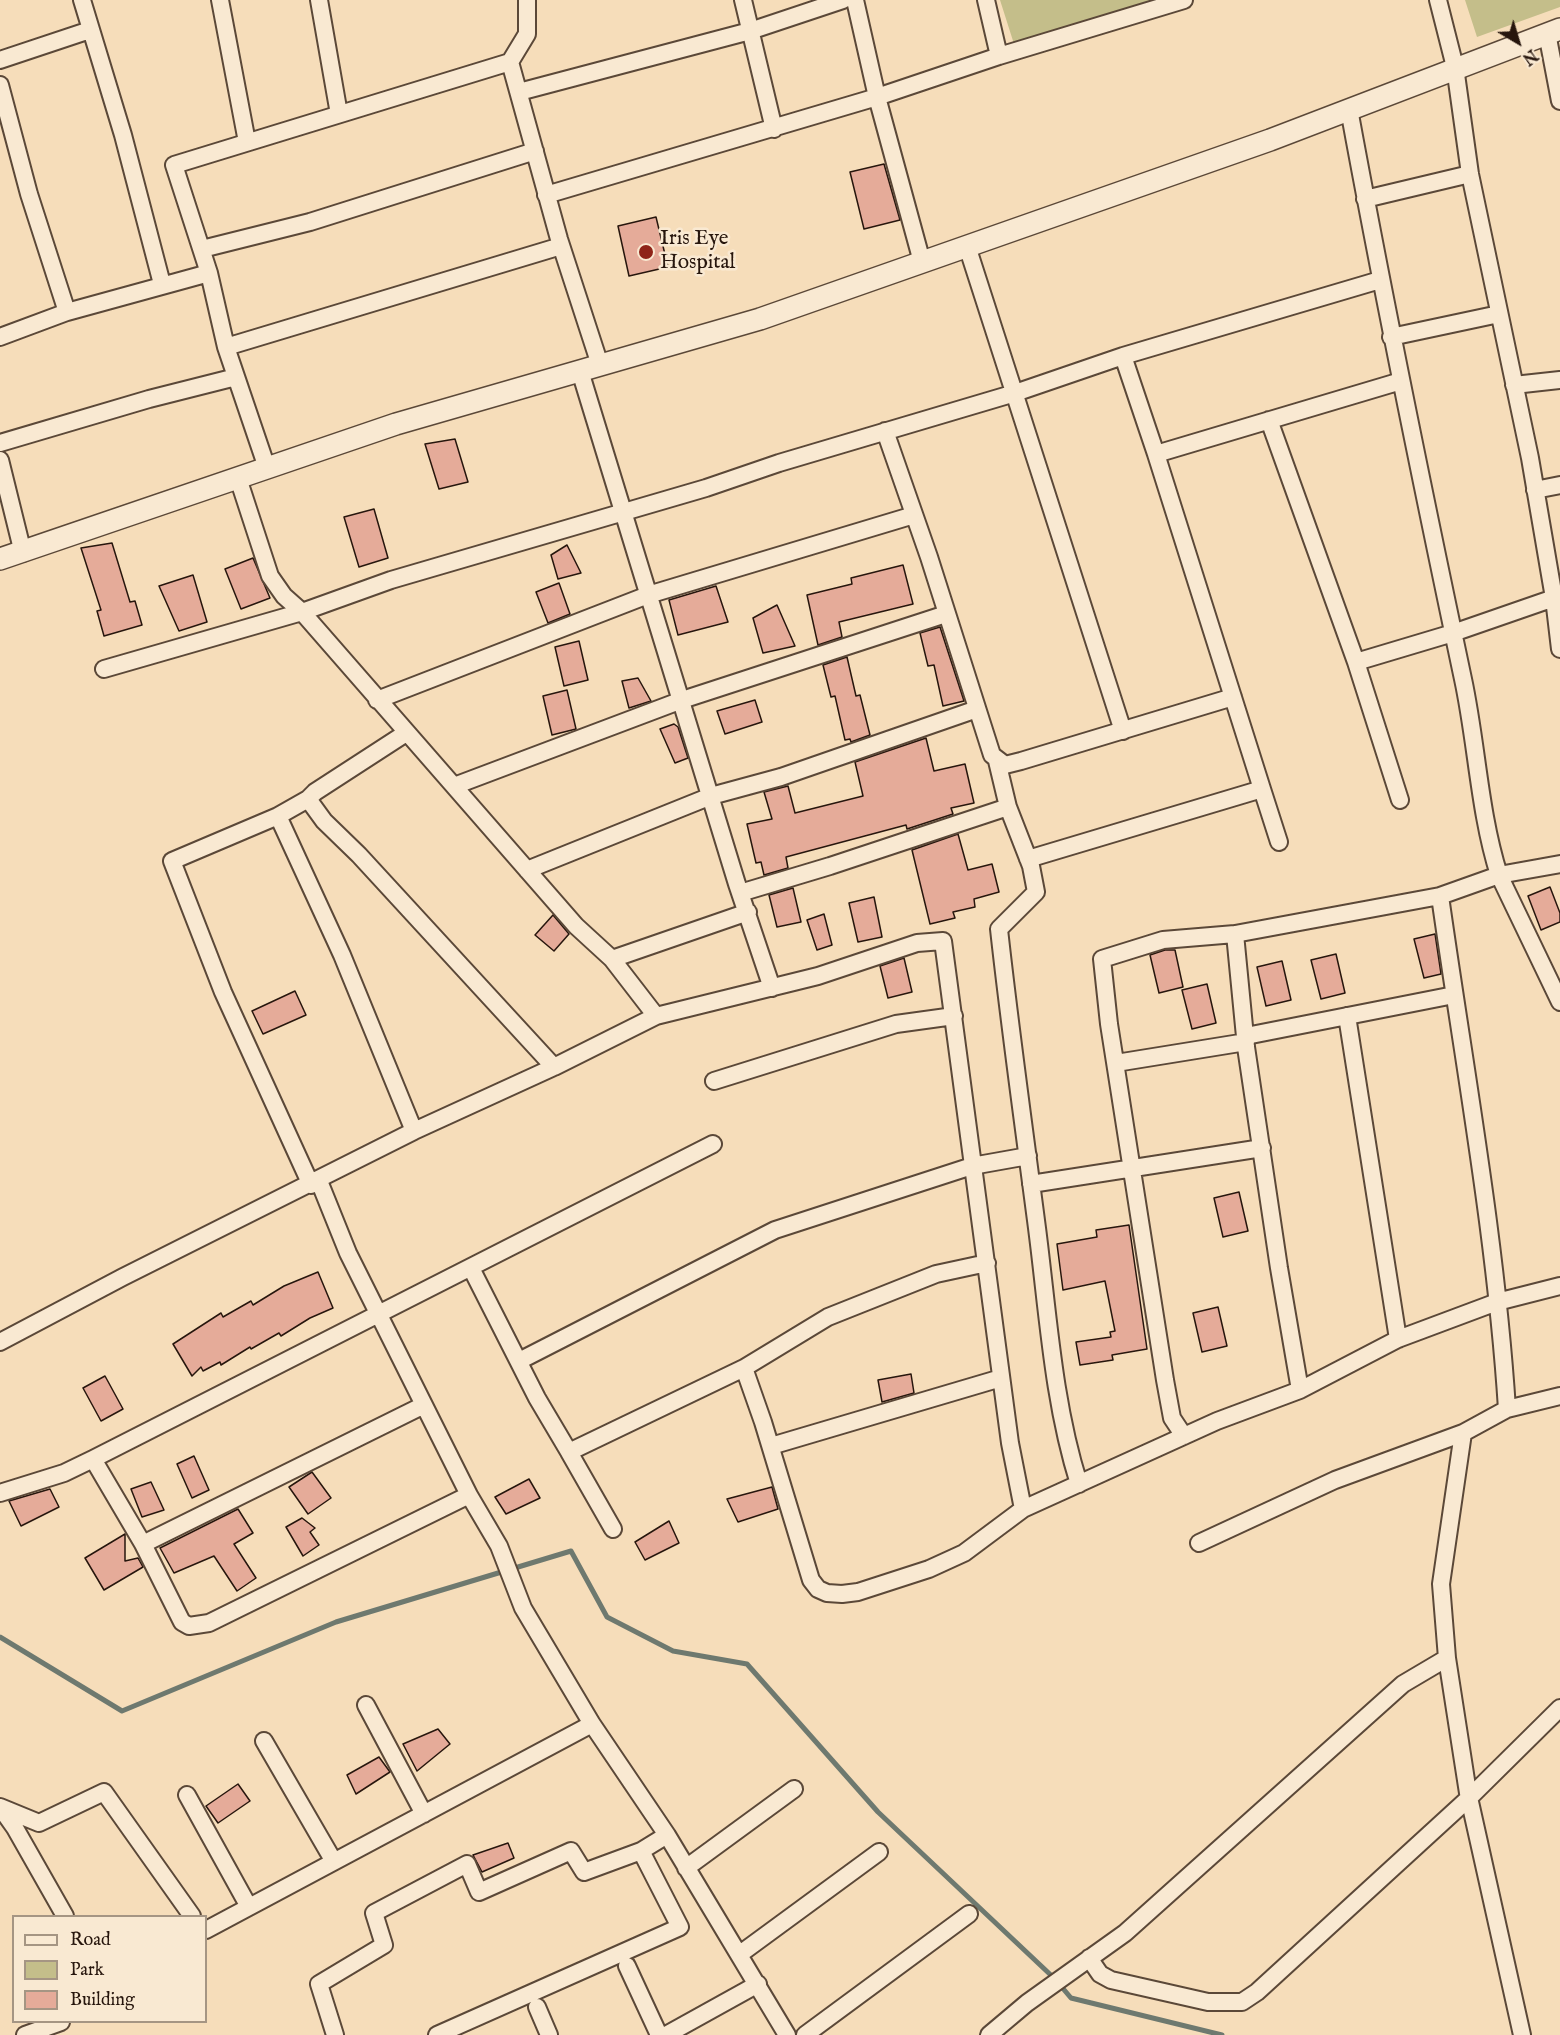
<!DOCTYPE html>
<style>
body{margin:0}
#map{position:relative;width:1560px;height:2035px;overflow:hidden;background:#f6ddba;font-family:"IM FELL English",serif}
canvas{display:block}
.legend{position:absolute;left:12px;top:1915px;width:195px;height:108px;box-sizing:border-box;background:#f9e9d2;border:2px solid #a59583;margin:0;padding:8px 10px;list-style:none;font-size:18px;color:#27160d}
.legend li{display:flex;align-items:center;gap:12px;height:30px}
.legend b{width:30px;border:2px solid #a59583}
.north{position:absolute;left:1488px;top:12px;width:60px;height:60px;-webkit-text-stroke:4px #f9e9d2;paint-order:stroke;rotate:142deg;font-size:16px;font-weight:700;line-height:24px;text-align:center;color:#27160d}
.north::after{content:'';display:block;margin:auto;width:21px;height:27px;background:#27160d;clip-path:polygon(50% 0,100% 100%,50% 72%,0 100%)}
</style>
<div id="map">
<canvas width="1560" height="2035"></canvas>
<ul class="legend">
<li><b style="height:8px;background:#f9e9d2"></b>Road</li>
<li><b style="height:16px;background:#c4be8a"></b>Park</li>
<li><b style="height:16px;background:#e5ab99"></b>Building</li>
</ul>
<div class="north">N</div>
</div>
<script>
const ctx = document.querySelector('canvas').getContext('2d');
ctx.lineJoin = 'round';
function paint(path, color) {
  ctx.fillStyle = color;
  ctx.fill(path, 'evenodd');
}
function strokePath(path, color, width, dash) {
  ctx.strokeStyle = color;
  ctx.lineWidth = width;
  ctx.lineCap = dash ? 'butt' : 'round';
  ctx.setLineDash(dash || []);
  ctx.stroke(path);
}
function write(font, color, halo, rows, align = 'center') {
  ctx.font = font + ' "IM FELL English",serif';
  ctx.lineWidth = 5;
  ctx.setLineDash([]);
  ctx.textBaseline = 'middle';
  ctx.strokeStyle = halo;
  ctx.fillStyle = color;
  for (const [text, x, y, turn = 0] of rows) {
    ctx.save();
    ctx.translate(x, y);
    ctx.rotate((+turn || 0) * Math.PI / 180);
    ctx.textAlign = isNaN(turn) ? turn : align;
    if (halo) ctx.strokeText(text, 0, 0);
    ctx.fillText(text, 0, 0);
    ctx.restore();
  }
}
paint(new Path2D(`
 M1000 0H1153L1014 44Z
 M1465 0H1560V7L1477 37Z`), '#c4be8a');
strokePath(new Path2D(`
 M0 1637 122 1711 336 1622 571 1551 607 1617 673 1651 747 1664 878 1812 1055 1979 1071 1998 1222 2035`), '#6e796f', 5);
const building = new Path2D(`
 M884 164 900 220 864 229 850 172Z
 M656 217 668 267 629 276 618 226Z
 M455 439 468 482 439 489 425 444Z
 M374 509 388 558 359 567 344 517Z
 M112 543 130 602 135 601 142 625 104 636 97 611 101 610 81 548Z
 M567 545 581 573 558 579 551 555Z
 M253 558 270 598 241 609 225 569Z
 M903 565 913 604 839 622 842 637 818 645 807 595 852 584 851 578Z
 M193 575 207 622 179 631 159 586Z
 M559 583 570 614 548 623 536 592Z
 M716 586 728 622 678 635 669 600Z
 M777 605 795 646 763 653 753 618Z
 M940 627 964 701 943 706 934 665 928 666 920 633Z
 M579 641 588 680 564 686 555 647Z
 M847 657 856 696 860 695 870 735 851 742 850 739 845 740 835 696 831 697 823 665Z
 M638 678 651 701 629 708 622 681Z
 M567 690 576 729 552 735 543 696Z
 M755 700 762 722 725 734 717 711Z
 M674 724 678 727 688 758 675 763 660 729Z
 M926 738 934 771 965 764 974 803 951 808 953 814 907 829 906 825 786 857 788 868 764 875 761 862 756 863 747 824 772 819 764 792 788 786 795 813 863 796 855 762Z
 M958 834 968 870 992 864 999 892 974 899 975 907 953 912 955 918 930 924 912 850Z
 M1550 887 1560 913V922L1541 930 1528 896Z
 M793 888 801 922 777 927 769 895Z
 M874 897 882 937 858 942 849 903Z
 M824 914 832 945 817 950 807 920Z
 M553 915 569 934 554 951 535 935Z
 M1435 934 1441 974 1424 978 1414 939Z
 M1165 950H1175L1183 987 1159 993 1150 955Z
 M1336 954 1345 993 1321 999 1311 960Z
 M904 958 912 992 888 998 880 966Z
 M1282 961 1291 1000 1266 1006 1257 967Z
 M1207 984 1216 1023 1192 1029 1182 990Z
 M295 991 306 1015 263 1034 252 1011Z
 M1239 1192 1248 1231 1223 1237 1214 1198Z
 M1129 1225 1147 1349 1112 1355 1113 1360 1080 1365 1076 1342 1111 1337 1110 1332 1115 1331 1105 1281 1063 1290 1057 1244 1097 1237 1096 1230Z
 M318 1272 333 1308 310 1318 281 1336 279 1333 251 1349 250 1347 221 1365 220 1362 203 1371 201 1367 192 1376 173 1344 221 1313 223 1317 251 1301 253 1305 284 1286Z
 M1218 1307 1227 1346 1202 1352 1193 1313Z
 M911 1374 914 1393 882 1402 878 1380Z
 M105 1376 123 1409 101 1421 83 1388Z
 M194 1456 209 1490 192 1498 177 1464Z
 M312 1472 331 1498 308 1514 289 1487Z
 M529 1479 540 1498 506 1514 495 1497Z
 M151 1482 164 1510 142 1517 131 1489Z
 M772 1487 778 1509 738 1522 727 1499Z
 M50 1489 59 1507 21 1526 9 1501Z
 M238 1509 253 1533 234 1544 256 1578 237 1591 214 1556 174 1573 160 1548Z
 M302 1518 315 1528 310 1532 319 1545 303 1556 286 1527Z
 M669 1521 679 1543 645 1560 635 1542Z
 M125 1534V1561L138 1558 143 1567 104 1590 85 1558Z
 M438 1729 450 1744 417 1771 403 1744Z
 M379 1757 390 1772 356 1794 347 1775Z
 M238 1784 250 1801 218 1823 206 1806Z
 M508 1843 514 1858 482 1872 473 1855Z`);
paint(building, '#e5ab99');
strokePath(building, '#27160d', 1.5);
const minor = new Path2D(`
 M82 0 123 135 162 284
 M220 0 247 142
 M319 0 339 114
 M743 0 774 129
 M986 0 999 56
 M1438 0 1455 67 1470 174 1530 458 1554 598 1560 649
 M1547 33 1560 101
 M0 60 90 30
 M510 62 527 34V0
 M0 85 29 194 67 312
 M519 92 750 31 843 0
 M1349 109C1384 300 1423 490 1463 679 1477 744 1479 812 1499 875L1560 864
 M546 195 877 97 855 0
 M1365 199 1470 174
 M967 246 1123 731
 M202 249 310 222 535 151
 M922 262 877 97 999 56 1184 0
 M1380 280 1123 356 1156 454 1401 381
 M0 337 67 312 209 273
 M1391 337 1499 314
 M226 347 561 246
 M580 371 737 884 772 988
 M1514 385 1560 380
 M1269 420 1356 662 1400 800
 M885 431 929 557 992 755 1005 765 1021 761 1233 697
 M0 443 149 399 236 377
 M0 460 23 553
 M267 468 226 347 209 273 174 165 510 62 559 239 600 365
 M238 478 270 576 284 596 302 612 576 926 612 959 656 1016 818 976 917 943 943 941 1010 1443 1023 1509
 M1535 490 1560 485
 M1356 662 1453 633 1554 598
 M104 669 302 612 391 580 706 488 779 463 1015 393 1123 356
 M377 700 648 595 914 515
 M406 733 315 792 308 799 324 821 359 855 554 1067
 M997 761 1008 807 1031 866 1036 892 999 929C1010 1029 1024 1128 1037 1228 1048 1313 1053 1402 1079 1484
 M454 786 682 700 946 614
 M1262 789 1279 842
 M308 799 278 816 342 955 414 1131
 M278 816 172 861 223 992 311 1185
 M1028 859 1262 789 1156 454
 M527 870 711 796 781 777 977 709
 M740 893 830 866 1008 807
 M1235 934 1246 1047 1279 1268 1300 1390
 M612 959 748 912
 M1347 1016 1398 1339
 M1246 1036 1454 995
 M1116 1063 1246 1042
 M714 1081 896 1024 954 1016
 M319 1181 348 1253 469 1495 499 1546 523 1608 592 1724 667 1835 787 2035
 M1031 1184 1262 1148
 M471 1268 537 1398 569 1452 744 1368 828 1317 936 1274 987 1263
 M0 1342 123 1277 414 1131 554 1067 656 1016
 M519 1361 775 1230 972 1166 1028 1156
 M744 1368 763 1422 811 1580 818 1589 827 1593 842 1594 858 1592 929 1569 964 1553 1023 1509 1217 1421 1300 1390 1398 1339 1497 1302 1560 1286
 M1507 1409C1496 1237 1464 1066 1440 896L1499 875 1560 1002
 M1184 1436 1172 1418 1165 1380 1109 1024 1102 959 1163 940 1235 934 1440 896
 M771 1446 1001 1378
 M569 1452 613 1529
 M93 1459 143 1544 182 1622 189 1626 209 1623 469 1495
 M0 1493 64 1473 93 1459 713 1144
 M1199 1543 1335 1480 1463 1433
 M143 1544 424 1405
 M366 1705 424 1814
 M264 1741 333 1860
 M187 1795 249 1907
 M0 1807 39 1823 104 1792 192 1916
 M0 1807 15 1828 65 1916
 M686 1868 794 1789
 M206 1930 592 1724
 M740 1954 879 1852
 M1089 1958 1100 1974 1111 1980 1208 2002H1242L1257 1992 1469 1798 1560 1708
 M627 1966 659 2035
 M537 2007 549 2035
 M25 2035 61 2022
 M335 2035 319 1984 384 1945 374 1913 467 1864 479 1892 571 1851 584 1872 641 1851 667 1835
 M437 2035 680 1927 641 1851
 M666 2035 758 1984
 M805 2035 969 1914
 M989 2035 1027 2003 1125 1933 1403 1684 1447 1658
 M1522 2035 1468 1793 1447 1658 1441 1584 1463 1433 1507 1409 1560 1396`);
const tertiary = new Path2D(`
 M0 559 396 424 760 319 1270 140 1560 29`);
strokePath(minor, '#5b4838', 20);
strokePath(tertiary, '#5b4838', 24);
strokePath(minor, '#f9e9d2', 16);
strokePath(tertiary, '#f9e9d2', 21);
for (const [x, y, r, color] of [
 [646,252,8,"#8f2418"]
]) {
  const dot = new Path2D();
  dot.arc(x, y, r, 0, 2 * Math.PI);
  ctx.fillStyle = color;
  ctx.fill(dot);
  strokePath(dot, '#f9e9d2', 2);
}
write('21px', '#27160d', '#f9e9d2', [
 ["Iris Eye",660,240],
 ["Hospital",660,264]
], 'left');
</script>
